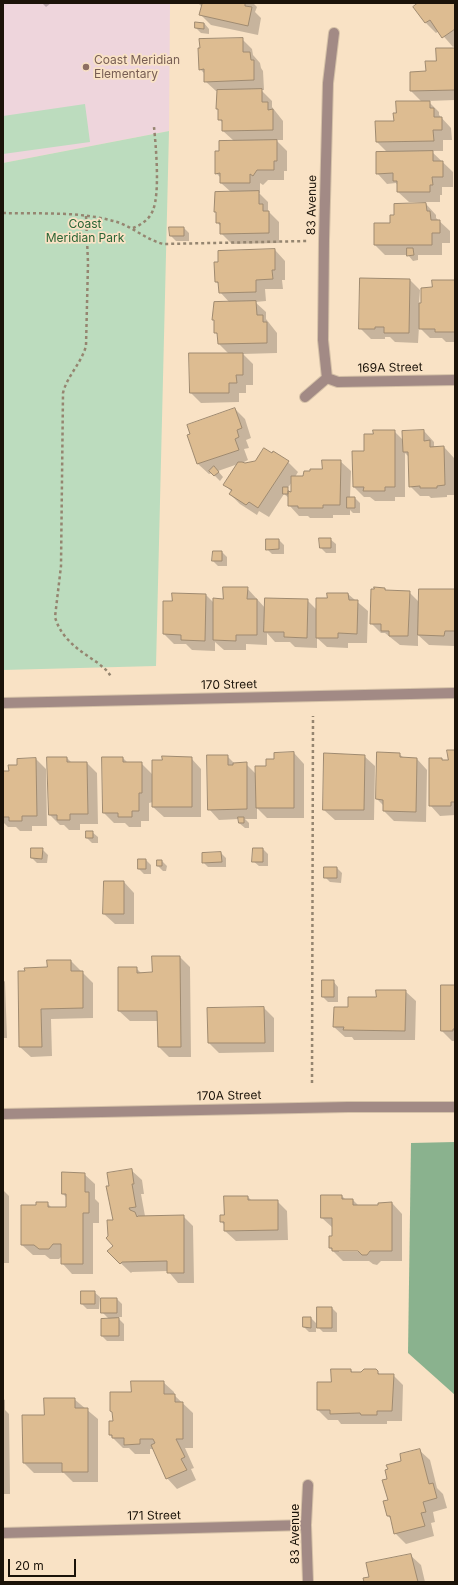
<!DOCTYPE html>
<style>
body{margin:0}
#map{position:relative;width:458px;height:1585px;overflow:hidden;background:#f9e2c5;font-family:Inter,sans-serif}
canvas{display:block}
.frame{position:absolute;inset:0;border:4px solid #1b1309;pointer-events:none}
.scale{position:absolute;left:8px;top:1559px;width:68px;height:18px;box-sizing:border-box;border:2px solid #1b1309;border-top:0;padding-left:5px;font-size:12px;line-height:14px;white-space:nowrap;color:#1b1309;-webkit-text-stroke:3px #f9e2c5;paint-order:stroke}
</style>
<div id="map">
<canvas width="458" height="1585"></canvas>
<div class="frame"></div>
<div class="scale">20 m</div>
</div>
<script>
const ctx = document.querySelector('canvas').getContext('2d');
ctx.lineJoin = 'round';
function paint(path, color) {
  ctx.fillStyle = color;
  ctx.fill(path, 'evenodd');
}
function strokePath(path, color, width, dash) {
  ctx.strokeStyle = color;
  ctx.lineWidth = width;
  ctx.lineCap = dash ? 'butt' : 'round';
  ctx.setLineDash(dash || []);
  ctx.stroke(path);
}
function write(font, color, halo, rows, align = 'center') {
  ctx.font = font + ' Inter,sans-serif';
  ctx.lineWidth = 3.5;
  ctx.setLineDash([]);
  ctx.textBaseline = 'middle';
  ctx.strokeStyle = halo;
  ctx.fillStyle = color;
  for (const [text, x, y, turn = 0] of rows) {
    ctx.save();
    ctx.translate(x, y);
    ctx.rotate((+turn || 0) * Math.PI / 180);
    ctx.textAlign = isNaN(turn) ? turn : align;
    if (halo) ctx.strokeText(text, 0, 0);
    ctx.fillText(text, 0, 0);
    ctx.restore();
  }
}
paint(new Path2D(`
 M3 3H170L169 131 3 163Z`), '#eed5dc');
paint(new Path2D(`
 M85 104 90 142 3 154V116Z
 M169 131 156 666 3 670V163Z`), '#bcdcbe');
paint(new Path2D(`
 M455 1142V1395L408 1353 411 1143Z`), '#8ab28e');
paint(new Path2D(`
 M42 3H51L46 7Z
 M198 3H253L257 7 255 12 261 18 258 35 211 25 201 15 202 7Z
 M420 3H455V46L453 47 439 31 436 33 426 23 415 7Z
 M204 23 209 29V34L201 33 196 28Z
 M242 39 252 49 253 55 260 63 261 68 263 71 264 90H261L272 101V107L283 121V140H276L287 151V171H284V180H268L263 185 260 183V193H259L268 202V211L279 222V243L232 244 221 233V227L217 222 231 192 221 183V178L216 173 220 152 234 141 223 131V123L219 119V110L217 109 218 91H216L205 81V74L200 69Z
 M455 49V100L428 101 439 112V115L451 128 452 140H443V151H431L453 172V187H442V195H440V202H409L398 192V186L396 183 387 184 377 173 388 153 377 142 376 122H395L422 102 411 91V73L427 72Z
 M426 204 436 215V218L450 231V243H442V255H418V260L413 261 408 255H385L375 245 391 224Z
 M184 228 189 233V241H176L171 236Z
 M275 250 285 261V280H282L283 289H265L266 301 255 302 266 312V319L277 333V353L243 354 253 364V385H246V393H239V402L201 403 191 393 229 354 219 344 218 335 215 332 230 303 220 292V285L216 282Z
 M410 280 420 290 419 304H422L433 288 455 281V342H446L442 338H430L419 327 418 343 395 342 390 337H385V339H371L360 328Z
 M235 409 245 419 251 438 246 440 249 448 244 449 248 460 242 463 245 464 288 462 298 472 295 477H304L323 470 340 461 351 471 350 498H355L360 503V513H353L350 510V515H333V518H310L308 516H299L289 505V498L284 494 269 517 259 511 257 515 240 504 230 494 232 492 224 484 238 464 218 471 223 477 220 481 212 473 209 474 198 464 189 436ZM292 482V493L287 489Z
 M394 431 403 440 424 431 434 442V446L436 448 444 447 454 458 455 495H447V497L431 498 429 496H420L410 486 409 457 405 453V497H395V501H375L370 497H364L354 487 365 452 374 435Z
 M330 539 336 544V553H326L321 548Z
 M279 540 284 545V554H272L267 549Z
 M222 552 227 557V566H218L213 561Z
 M247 588 266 609 307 600 317 610 328 599 348 594 368 611 367 643H348V648L327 647 317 638V648L295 647 290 642H275L267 633V645L246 644V650H224L215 642V651L192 650 186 644H174L164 634 173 602V594L206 595 214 603Z
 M375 588 385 589 387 591 409 592 419 602 455 590 454 646 429 645 418 635V646L400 645 385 633H381L371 623Z
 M455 751V815L440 816 430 805 441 759 444 761H449Z
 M294 753 304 764V818H267L257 808V819H245L249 823V828H245L239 823V819L219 820 209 809 227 756 235 764H246L256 774 275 760Z
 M325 754 364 756 375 766 374 820H335L324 810Z
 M399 754 404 758 417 759 427 770 426 822 394 821 384 811V806L377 799Z
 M67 758 72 763H87L97 773 98 824H80V830H69L64 825H60L50 815Z
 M123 758 128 763H141L153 775 191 758 201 769V817H164L153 807V802L149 803V821H141V827H129L125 823H114L104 813Z
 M36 759 46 769 47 826H32V831H20L16 827H8L3 822V772H10Z
 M92 832 98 837V843H92L87 838Z
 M42 849 48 855 47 863H37L32 858Z
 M263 849 268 854V866H259L253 861Z
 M221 853 226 858V867H208L203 862Z
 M146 860 151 865V874H144L139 869Z
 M162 861 167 866 166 871H163L158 866Z
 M337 868 342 873 341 883 330 882 325 877Z
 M124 882 134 893V924H115L104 914Z
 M180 957 190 967 191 1057H169L159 1047 158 1021H130L119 1011 136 968 142 974 153 973Z
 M71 961 93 983V1018L51 1019 52 1056 31 1057 20 1047 48 968Z
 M3 979 5 982 7 1038H3Z
 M333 981 338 987V1002H328L323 997Z
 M455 986V1041H452L442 1031Z
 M405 991 416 1001 415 1040H354L352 1037H345L334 1027 335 1008H350L377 998Z
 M264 1008 274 1018V1052L219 1053 209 1043Z
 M131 1170 142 1180 144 1194H141L145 1216H183L193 1226 194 1283H178L168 1271 132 1272 131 1273 108 1251 114 1246 109 1237Z
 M84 1174 95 1184V1199L99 1203V1223H93V1274H72L62 1263V1256L59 1259H50L45 1255H33L22 1245 37 1206 47 1203 52 1208H67V1198L63 1194Z
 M3 1190 9 1196V1263H3Z
 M342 1196 346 1200H353L359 1206H379L392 1203 402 1214V1261H381L377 1265 373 1264 369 1261H343L330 1248 333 1237V1228L322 1218ZM339 1250H363V1252H339Z
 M248 1197 252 1201H277L287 1211 288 1240 236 1241 225 1231V1226L221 1221 225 1216Z
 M94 1292 100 1297 99 1309H87L82 1304Z
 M117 1299 122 1304V1317H117L124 1324V1341H107L102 1336 109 1319 102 1312Z
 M332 1308 337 1313V1332H323L318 1327Z
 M311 1318 316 1323V1332H309L304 1327Z
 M351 1370 353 1373 377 1372 381 1375H393L403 1385 402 1421H387V1424H341L338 1420H328L318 1410 332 1383Z
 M163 1382 174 1392V1395L193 1413V1448H185L194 1468 191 1469 196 1480 177 1489 167 1478 154 1449H150V1454H135L129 1448H123L110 1435 114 1422V1414L111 1411 132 1393Z
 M3 1399 5 1400V1410L9 1414 10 1494H3Z
 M74 1399 98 1419V1482H73L64 1473H34L24 1463 23 1416H45Z
 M419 1450 430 1460 437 1488 443 1494 447 1508 433 1512 435 1522 431 1523 434 1536 406 1544 395 1533 392 1520 388 1516 389 1479 403 1462Z
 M410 1555 421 1565 425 1582H365Z`), '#0003');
const building = new Path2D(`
 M197 3H245V6L252 7 248 26 199 15 202 4Z
 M418 3H455V29L442 38 430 20 425 23 413 7Z
 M195 22 204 23V29L195 28Z
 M243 38V52H250L251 60H254V80L204 82V69L199 70 198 48H200L199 39Z
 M436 48H455V90L410 91V72L426 71 425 61H436Z
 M262 89V102H268V110L273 109V130L222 131V120H218V109H216L217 90Z
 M396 101H430V108H434V117H442V130H433L434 141 376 142 375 121H394L393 113H396Z
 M277 140V161H274V170H257L253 176 250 174V183H220V173L215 174V151H219V141Z
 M433 151V161H443V177H432L433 185H430V192H397V181H393V173L376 174V152Z
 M259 191V204H263V211H269V233L220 234V223H216V212H214L215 192Z
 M426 203 427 211H430L431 220H440V233H432V245H374V223H390V215H394V204Z
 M169 227H184V236H170Z
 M407 248H413L414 255 407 256Z
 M275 249V270H272L273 279 256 280V292L219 293 218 282H215L214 262H218V251Z
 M360 278 410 279 409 333H384V327H375V329H359Z
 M432 280H455V332H435V329H419V303H421V288L432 287Z
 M256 301 257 315H263V322H267V343L218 344 217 333H214V320H212L214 302Z
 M189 353H243V375H236L237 383H229V393H190Z
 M235 408 242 428 237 430 239 437 235 439 239 450 197 464 187 435 190 434 187 425Z
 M373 430H395V487H385V491H363L364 487H353L352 451H364V434H373Z
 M424 430V441L430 440V447L444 446 445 485 437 486V488H420V486L409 487 408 452H403L402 431Z
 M264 448 272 453 273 451 289 461 258 508 249 502 246 505 229 494 232 490 223 485 238 462H242L245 463 255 461Z
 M322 460H341L340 505H323V508H298V506H288V491L291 492V476H303L304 471H310V469H322Z
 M214 466 219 472 214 476 209 471Z
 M283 487H288V494H283Z
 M347 497H355V508H347Z
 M319 538H331V548H320Z
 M266 539H279V549L266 550Z
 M213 551H222V561H212Z
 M223 587H248L247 599H257V635H236V641L213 640V598L223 599Z
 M374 587 385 588V590L410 591 408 636H389V631H381V624H370L371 589H374Z
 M419 589H455V631H445L444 636 418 635Z
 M172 593 206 594 205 641 181 640V635L163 634V601H172Z
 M327 593H348L349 600H358L357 634 338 633V638H316V598H327Z
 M265 598 308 599 307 638 284 637V632H264Z
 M447 750H455V802H451V806H429V758H442V760H448Z
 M294 752V808H256L255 766H266V759H274V753Z
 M377 752 400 753V757L417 758 416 812 383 811V800L376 799Z
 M324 753 365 755 364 810H323Z
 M207 755H228V765H233V763L247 762V809L208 810Z
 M162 756 192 757V807H152V760H162Z
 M47 757H67V762H87L88 814H70V820H57V815H49Z
 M102 757H123V762H142V793H139V811H132V817H118V813H103Z
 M36 758 37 816H22V821H9V817H3V771H9L8 765H17V759Z
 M238 817H244V823H239Z
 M86 831H93V838H86Z
 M31 848H43L42 859 31 858Z
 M253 848H263V862H252Z
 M221 852 222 862 202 863V853Z
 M138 859H146V869H138Z
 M157 860H162V866H157Z
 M324 867H337V878H324Z
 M104 881H124V914H103Z
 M152 956H180L181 1047H158L157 1011H118V967H137V973L152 972Z
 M47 960H71V971H83V1008L41 1009 42 1047H19L18 971H25L24 968 47 967Z
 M322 980H334V997H322Z
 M441 985H455V1029H453V1031H441Z
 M376 990H406L405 1031 343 1030 344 1027H333L334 1007H348V997H376Z
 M264 1007 265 1043H208L207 1008Z
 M132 1169 134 1184H132L136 1207 129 1208 130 1210 135 1212 137 1217 138 1216 184 1215V1273H167V1261L122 1262 120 1264 107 1251 113 1246 106 1238 108 1236 107 1220H113L106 1186H109L107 1173Z
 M62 1172 85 1173V1192H89V1213H83V1264H61V1244H53L49 1249H39L34 1245H21V1205H36V1202H48V1207H66V1194H62Z
 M321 1195H342V1199H353V1205H378V1203L392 1202V1251H370L367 1255H362L358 1251H332V1248H329V1236H332V1218H321Z
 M224 1196H248V1200H278V1230L224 1231V1222H220V1215H224Z
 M81 1291H95V1304H81Z
 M101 1298H117V1313H101Z
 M317 1307H332V1328H317Z
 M303 1317H311V1328L303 1327Z
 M119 1318V1336H101V1319Z
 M331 1369H351V1372H361L364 1369H376L378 1371V1374H394L392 1411H377V1415H361L360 1413 330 1414V1410H317V1382H331Z
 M131 1381H164V1394H175V1402H183V1439H176L185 1457 181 1459 187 1470 166 1479 151 1445 155 1443 153 1439H140V1444L124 1445V1438H112V1435H109V1421H113L112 1412 110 1411V1392H131Z
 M44 1398H75V1408H88V1472H62V1463H23L22 1415H44Z
 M420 1449 429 1484 433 1483 437 1498 423 1502 426 1512 421 1513 425 1526 394 1534 390 1516H387L383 1501 388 1500 382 1480 387 1479 385 1470 388 1469 386 1465 401 1461 400 1454Z
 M411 1554 418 1582H364L363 1578 369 1577 366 1563Z`);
paint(building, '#ddbc91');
strokePath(building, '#9f8a70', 1);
const minor = new Path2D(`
 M327 378 323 340 324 240 328 83 334 33
 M327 378 338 382 455 380
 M305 397 327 378
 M3 703 455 693
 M3 1114 348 1107H455
 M3 1533 306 1525
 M308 1582 306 1525 308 1485`);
strokePath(minor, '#d5c1a7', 12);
strokePath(new Path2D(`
 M3 213C40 214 81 211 117 222 133 227 148 241 164 244L309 241
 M86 216 88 263 86 346C81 364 67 376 63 393L61 566 55 617C61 639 80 651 98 663 103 668 108 670 111 677
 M133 228C141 225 150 219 153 210 160 193 156 147 154 127
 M312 1083 313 716`), '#958570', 2.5, [3, 3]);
strokePath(minor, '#a28a85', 10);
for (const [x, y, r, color] of [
 [86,67,4,"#8d6e63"]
]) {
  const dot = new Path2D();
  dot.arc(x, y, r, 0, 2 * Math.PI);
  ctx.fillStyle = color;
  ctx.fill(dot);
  strokePath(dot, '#f9e2c5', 1.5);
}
write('12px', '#785e54', '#f9e2c5', [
 ["Coast Meridian",94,60],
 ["Elementary",94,74]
], 'left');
write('12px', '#1b1309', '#f9e2c5', [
 ["83 Avenue",312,205,-89],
 ["169A Street",390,368,-1],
 ["170 Street",229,685,-1],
 ["170A Street",229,1096,-1],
 ["171 Street",154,1516,-1],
 ["83 Avenue",295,1534,-90]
]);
write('12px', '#2a6535', '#f9e2c5', [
 ["Coast",85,224],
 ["Meridian Park",85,238]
]);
</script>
